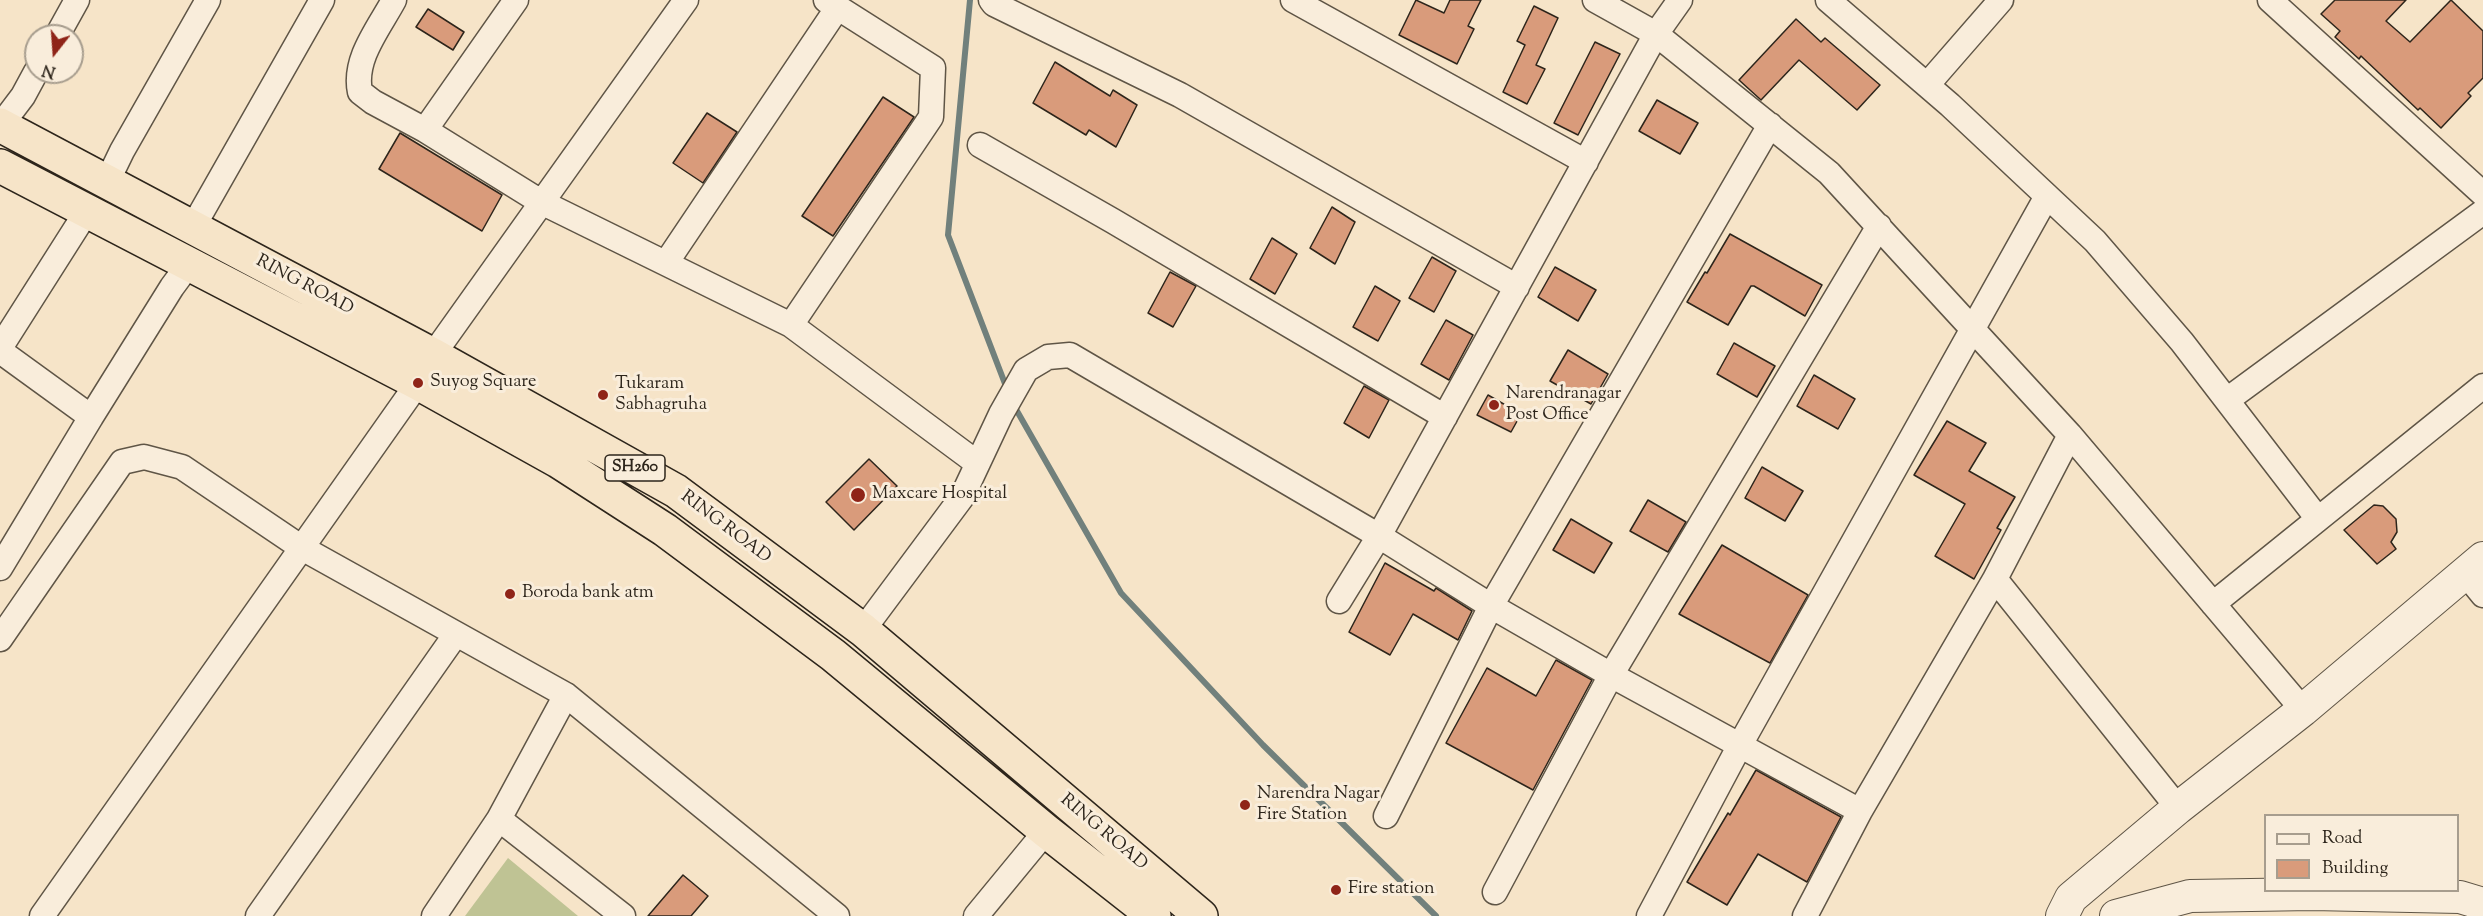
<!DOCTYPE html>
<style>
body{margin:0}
#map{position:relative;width:2483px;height:916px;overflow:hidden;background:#f6e4c8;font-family:"Sorts Mill Goudy",serif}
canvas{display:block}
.legend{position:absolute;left:2264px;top:814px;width:195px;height:78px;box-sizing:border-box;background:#f9eddb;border:2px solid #a79d8e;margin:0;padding:8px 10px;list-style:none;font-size:18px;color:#2d251b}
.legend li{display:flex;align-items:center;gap:12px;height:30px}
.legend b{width:30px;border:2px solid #a79d8e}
.north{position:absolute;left:24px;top:24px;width:60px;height:60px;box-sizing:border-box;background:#f9eddb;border:2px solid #a79d8e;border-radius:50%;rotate:197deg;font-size:16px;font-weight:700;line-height:24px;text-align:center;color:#2d251b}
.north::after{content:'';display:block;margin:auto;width:21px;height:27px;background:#8f2418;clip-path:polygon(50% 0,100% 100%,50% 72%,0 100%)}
</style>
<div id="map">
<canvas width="2483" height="916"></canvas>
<ul class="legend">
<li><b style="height:8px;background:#f9eddb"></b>Road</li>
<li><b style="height:16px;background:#d99b7b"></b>Building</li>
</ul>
<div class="north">N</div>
</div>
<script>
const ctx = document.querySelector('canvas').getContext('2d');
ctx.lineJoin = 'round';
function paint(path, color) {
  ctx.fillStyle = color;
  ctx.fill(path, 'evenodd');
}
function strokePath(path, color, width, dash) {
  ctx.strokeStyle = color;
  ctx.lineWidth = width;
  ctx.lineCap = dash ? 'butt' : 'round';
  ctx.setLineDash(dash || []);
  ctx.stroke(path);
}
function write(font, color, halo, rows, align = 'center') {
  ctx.font = font + ' "Sorts Mill Goudy",serif';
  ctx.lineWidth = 6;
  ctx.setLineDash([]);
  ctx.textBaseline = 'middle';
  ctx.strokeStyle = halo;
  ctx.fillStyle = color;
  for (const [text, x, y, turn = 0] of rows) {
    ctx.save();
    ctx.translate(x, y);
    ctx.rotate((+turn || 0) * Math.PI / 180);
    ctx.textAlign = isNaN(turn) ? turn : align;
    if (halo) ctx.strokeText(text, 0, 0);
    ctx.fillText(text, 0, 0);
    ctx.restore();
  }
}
paint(new Path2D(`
 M508 858 578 916H465Z`), '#bfc394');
strokePath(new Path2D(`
 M970 0 948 235 1007 389
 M1013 404 1121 593 1263 745 1436 916`), '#71807c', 6);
const building = new Path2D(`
 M1416 0 1444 13 1450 0H1481L1468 26 1474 29 1457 64 1399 35Z
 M2335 0H2406L2386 21 2410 42 2451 0 2483 31V78L2468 93 2471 96 2441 128 2420 108 2418 110 2361 56 2359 59 2335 37 2340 31 2321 14Z
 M1534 6 1558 18 1536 65 1545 69 1527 104 1503 92 1525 45 1517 41Z
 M428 9 464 32 453 50 416 27Z
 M1796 19 1821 42 1825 38 1880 85 1857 110 1799 60 1761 100 1739 80Z
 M1595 42 1620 54 1578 135 1554 123Z
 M1055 62 1110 96 1113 90 1137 105 1116 147 1089 130 1086 135 1033 103Z
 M883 97 914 117 833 236 802 216Z
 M1657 100 1698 123 1680 154 1639 131Z
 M707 113 737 132 703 183 673 163Z
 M400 133 502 195 482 231 379 169Z
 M1332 207 1355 222 1335 264 1310 248Z
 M1730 234 1822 285 1805 316 1754 286H1751L1728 325 1687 302 1705 272 1707 273Z
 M1272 238 1297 254 1275 294 1250 279Z
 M1432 257 1456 271 1434 312 1409 298Z
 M1555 267 1596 290 1578 321 1538 297Z
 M1170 272 1196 286 1173 327 1148 313Z
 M1375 286 1400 301 1378 341 1353 327Z
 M1446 320 1473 335 1449 380 1421 364Z
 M1734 343 1775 366 1757 397 1717 374Z
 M1568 350 1608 374 1591 404 1550 381Z
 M1814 375 1855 399 1838 429 1797 406Z
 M1364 386 1389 400 1369 438 1344 423Z
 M1488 395 1521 414 1511 432 1477 415Z
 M1947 421 1986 443 1969 471 2015 497 1997 528 2001 530 1974 579 1935 556 1965 504 1914 475Z
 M869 459 897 486 854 530 826 502Z
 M1762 467 1803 491 1785 521 1745 498Z
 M1648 500 1686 522 1668 552 1630 531Z
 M2374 505 2383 506 2396 519 2397 532 2391 542 2396 549 2377 564 2344 530Z
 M1571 519 1612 543 1594 573 1553 550Z
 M1722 545 1808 595 1770 663 1679 614Z
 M1385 563 1434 591 1436 588 1472 611 1458 640 1413 614 1390 655 1349 632Z
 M1556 660 1592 680 1533 790 1446 743 1487 668 1536 696Z
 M1756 770 1841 817 1807 882 1758 854 1727 905 1687 882 1728 813 1730 815Z
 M683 875 708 896 691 916H648Z`);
paint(building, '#d99b7b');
strokePath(building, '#2d251b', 1.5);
const minor = new Path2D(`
 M394 0C379 28 353 59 360 92L373 102 425 130
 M516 0 425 130 541 202 791 325 977 463
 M991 0 994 4 1180 95 1517 287
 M1293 0 1586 162
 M1595 0 1656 34 1680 0
 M1828 0 1950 105 2095 241 2182 342 2318 519
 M2270 0 2483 194
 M57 36 77 0
 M1927 85 2001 0
 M1 125 23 96 36 72
 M980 145 1113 221 1445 417
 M107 182 122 151 208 0
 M193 227 322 0
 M666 263 838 7
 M791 325 931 117 933 68 826 0
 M0 348 87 211
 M0 351 91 417 172 287 189 264
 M2227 400 2483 212
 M2070 435 2303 710
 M0 568 91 417
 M2465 573 2483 595
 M1995 579 2178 808
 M2213 604 2483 386
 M863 630 962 497 1001 414 1026 370 1048 357 1070 355 1379 536 1339 601
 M0 639 122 462 144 457 182 467 302 548 566 695 837 916
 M1386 816 1491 606 1770 125
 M499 819 623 916
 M1495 892 1611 675 1879 226
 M42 916 418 383 433 355 686 0
 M258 916 456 634
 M434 916 499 819 566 695
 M976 916 1046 831
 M1649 916 1740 745 2047 196
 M1805 916 1860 811 1995 579 2070 435 1829 173 1656 34 1379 536 1491 606 1611 675 1860 811`);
const tertiary = new Path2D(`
 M2062 916 2071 898 2178 808 2303 710 2483 558
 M2116 916 2190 896 2312 894 2460 897 2483 904`);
const trunk = new Path2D(`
 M0 125 433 355 676 491 863 630 1201 916
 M0 166 418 383 558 461 665 530 833 655 1046 831 1154 916`);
strokePath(minor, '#5f5546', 27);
strokePath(tertiary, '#5f5546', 34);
strokePath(trunk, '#2d251b', 36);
strokePath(minor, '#f9eddb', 24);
strokePath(tertiary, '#f9eddb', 32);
strokePath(trunk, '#f6e4c8', 33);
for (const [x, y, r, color] of [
 [418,383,6,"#8f2418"],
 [603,395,6,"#8f2418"],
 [1494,405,6,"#8f2418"],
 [858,495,8,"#8f2418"],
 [510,594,6,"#8f2418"],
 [1245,805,6,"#8f2418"],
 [1336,890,6,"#8f2418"]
]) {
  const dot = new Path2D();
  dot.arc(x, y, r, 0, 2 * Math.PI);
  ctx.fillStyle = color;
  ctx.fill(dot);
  strokePath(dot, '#f9eddb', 2);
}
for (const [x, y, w] of [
 [635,468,60]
]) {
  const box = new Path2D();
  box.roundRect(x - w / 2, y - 13, w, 26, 4.5);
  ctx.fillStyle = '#f9eddb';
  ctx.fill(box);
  strokePath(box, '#2d251b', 1.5);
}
write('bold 16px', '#2d251b', null, [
 ["SH260",635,468]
]);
write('18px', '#2d251b', '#f9eddb', [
 ["RING ROAD",304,286,28],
 ["RING ROAD",725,528,37],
 ["RING ROAD",1103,833,40]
]);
write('18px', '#2d251b', '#f9eddb', [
 ["Suyog Square",430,383],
 ["Tukaram",615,385],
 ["Sabhagruha",615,406],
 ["Narendranagar",1506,395],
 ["Post Office",1506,416],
 ["Maxcare Hospital",872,495],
 ["Boroda bank atm",522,594],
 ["Narendra Nagar",1257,795],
 ["Fire Station",1257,816],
 ["Fire station",1348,890]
], 'left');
</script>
